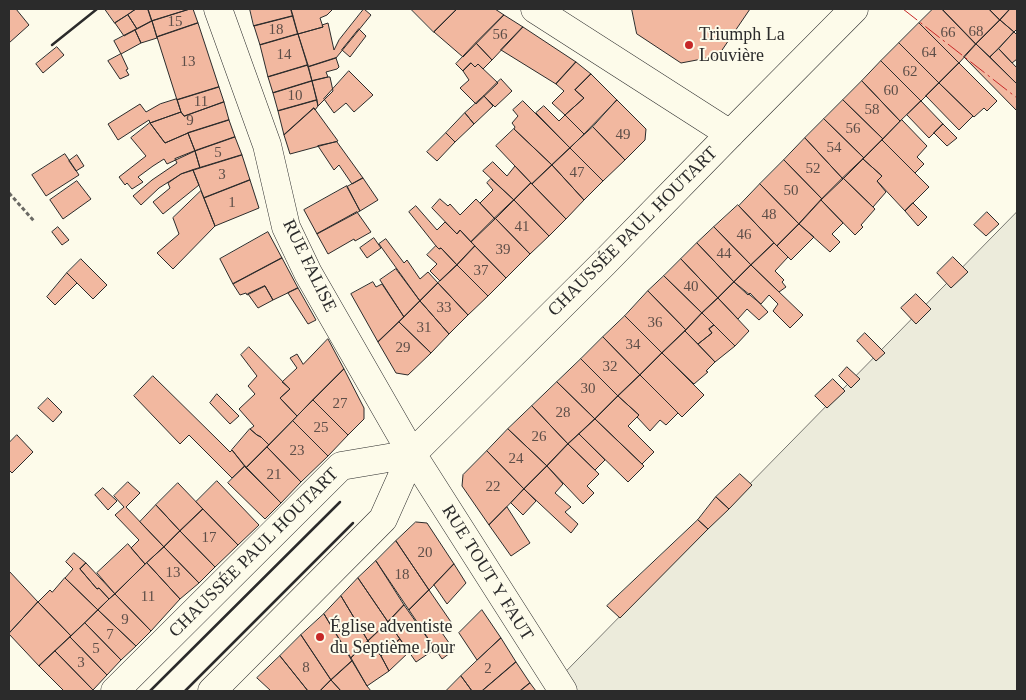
<!DOCTYPE html>
<meta charset="utf-8">
<style>
body{margin:0}
#map{position:relative;width:1026px;height:700px;overflow:hidden;background:#fdfbea;font-family:"Times New Roman",serif}
canvas{display:block}
.frame{position:absolute;inset:0;border:10px solid #2b2b2b;pointer-events:none}
</style>
<div id="map">
<canvas width="1026" height="700"></canvas>
<div class="frame"></div>
</div>
<script>
const ctx = document.querySelector('canvas').getContext('2d');
ctx.lineJoin = 'round';
function paint(path, color) {
  ctx.fillStyle = color;
  ctx.fill(path, 'evenodd');
}
function strokePath(path, color, width, dash) {
  ctx.strokeStyle = color;
  ctx.lineWidth = width;
  ctx.lineCap = dash ? 'butt' : 'round';
  ctx.setLineDash(dash || []);
  ctx.stroke(path);
}
function write(font, color, halo, rows, align = 'center') {
  ctx.font = font + ' "Times New Roman",serif';
  ctx.lineWidth = 4;
  ctx.setLineDash([]);
  ctx.textBaseline = 'middle';
  ctx.strokeStyle = halo;
  ctx.fillStyle = color;
  for (const [text, x, y, turn = 0] of rows) {
    ctx.save();
    ctx.translate(x, y);
    ctx.rotate((+turn || 0) * Math.PI / 180);
    ctx.textAlign = isNaN(turn) ? turn : align;
    if (halo) ctx.strokeText(text, 0, 0);
    ctx.fillText(text, 0, 0);
    ctx.restore();
  }
}
const green = new Path2D(`
 M1017 212V691H563L557 681Z`);
paint(green, '#ecebdb');
strokePath(green, '#74746e', 1);
const building = new Path2D(`
 M9 9H16L29 25 9 43Z
 M105 9H136L115 23Z
 M136 9H148L152 21 137 29 128 15Z
 M148 9H190L152 21Z
 M190 9H193L198 23 157 37 152 21Z
 M250 9H291L293 16 254 26Z
 M291 9H333L327 15 320 18 323 27 298 34Z
 M364 9 371 15 336 58 308 67 298 34 323 27 322 25 328 23 334 50 339 40Z
 M411 9H457L434 32Z
 M457 9H495L504 15 463 57 434 32Z
 M632 9H750L718 56 681 63 637 34Z
 M933 9H942L976 44 959 63 919 23Z
 M942 9H989L1000 20 976 44Z
 M989 9H1010L1000 20Z
 M1010 9H1017V29L1014 32 1000 20Z
 M128 15 137 29 124 36 115 23Z
 M504 15 523 27 492 60 476 43Z
 M293 16 298 34 260 45 254 26Z
 M1000 20 1014 32 990 57 976 44Z
 M152 21 157 38 141 43 135 30Z
 M198 23 219 87 177 100 157 37Z
 M919 23 959 63 939 83 899 43Z
 M523 27 576 62 556 84 501 50Z
 M359 29 366 36 350 57 342 50Z
 M135 30 141 43 121 54 114 41Z
 M1014 32 1017 35V59L1012 63 999 49Z
 M298 34 308 65 268 77 260 45Z
 M476 43 492 60 483 69 478 64 475 67 471 63 463 71 456 64Z
 M899 43 939 83 921 101 881 61Z
 M976 44 1017 84V111L964 57Z
 M57 47 64 55 43 73 36 64Z
 M999 49 1017 68V84L990 57Z
 M121 54 128 69 126 70 129 75 120 79 108 61Z
 M336 58 339 67 337 69 326 72 328 77 312 81 308 67Z
 M881 61 921 101 900 121 862 81Z
 M576 62 591 74 575 90 584 98 565 115 552 103 564 91 556 84Z
 M471 63 475 67 478 64 498 83 476 104 460 88 469 80 463 71Z
 M959 63 997 101 987 111 984 108 974 117 939 83Z
 M308 65 312 81 273 93 268 77Z
 M349 71 373 95 354 112 346 103 334 113 324 99Z
 M591 74 617 100 584 134 565 115 584 98 575 90Z
 M328 77H330L333 91 318 106 312 81Z
 M501 79 512 91 495 107 484 96Z
 M312 81 317 100 278 111 273 93Z
 M862 81 900 121 883 139 843 100Z
 M939 83 973 116 959 130 926 96Z
 M219 87 224 102 184 116 181 112 177 100Z
 M484 96 493 106 474 124 465 113Z
 M177 99 181 112 150 123 149 120 118 140 108 124 140 104 146 112 160 104Z
 M317 100 318 106 315 110 314 108 284 135 278 111Z
 M617 100 646 129 645 140 625 160 593 127Z
 M843 100 883 139 864 158 824 119Z
 M523 101 570 148 552 165 514 129 515 127 512 123 518 116 513 110Z
 M921 101 943 124 929 138 907 115Z
 M224 102 229 120 188 133 165 143 150 123 181 112 184 116Z
 M544 106 559 121 565 115 584 134 570 148 536 113Z
 M314 108 338 141 290 154 284 135Z
 M465 113 474 124 455 142 446 133Z
 M824 119 864 158 843 179 805 138Z
 M229 120 235 137 195 151 188 133Z
 M902 120 927 146 917 157 924 164 915 173 882 140Z
 M150 123 165 143 188 133 195 151 167 164 164 159 153 166 138 177 143 182 132 189 127 183 125 185 119 177 146 156 131 138Z
 M943 124 957 138 947 146 934 133Z
 M593 127 625 160 603 181 570 148Z
 M514 129 552 165 532 184 496 146Z
 M446 133 455 142 437 161 427 152Z
 M235 137 242 155 200 168 195 151Z
 M805 138 843 179 822 199 784 160Z
 M882 140 929 187 905 211 877 181 882 176 863 159Z
 M337 142 363 178 352 184 339 165 334 170 318 146Z
 M570 148 603 181 584 200 552 165Z
 M195 151 200 168 181 174 159 188 141 205 133 196 152 180 177 163 175 159Z
 M65 154 79 175 46 196 32 175Z
 M77 155 84 166 76 171 69 161Z
 M242 155 250 180 204 198 193 170Z
 M863 159 882 176 877 181 886 192 873 207 843 178Z
 M784 160 822 199 799 224 760 184Z
 M493 162 507 176 515 166 531 183 514 200 483 171Z
 M552 165 584 200 566 219 532 184Z
 M193 170 199 185 163 214 153 202 170 188 168 183 181 174Z
 M363 178 378 200 360 211 347 187Z
 M843 178 875 209 861 225 863 227 855 235 821 200Z
 M491 179 514 200 495 219 480 203 493 190 487 183Z
 M250 180 259 208 215 226 204 198Z
 M77 181 91 199 63 219 50 200Z
 M531 183 566 219 549 236 514 200Z
 M760 184 799 224 777 246 739 206Z
 M347 186 360 211 317 234 304 210Z
 M201 191 215 226 173 269 157 253 179 234 173 218Z
 M440 199 448 206 450 204 460 215 476 199 495 219 471 242 460 230 457 234 432 208Z
 M514 200 549 236 530 254 495 218Z
 M821 200 843 223 832 234 840 242 830 252 799 224Z
 M913 203 927 217 918 226 905 211Z
 M738 205 774 243 751 265 714 227Z
 M416 206 437 230 445 222 457 234 460 230 475 246 457 265 441 248 439 249 436 246 409 212Z
 M357 212 371 232 355 241 354 239 328 254 317 234Z
 M987 212 999 224 986 236 974 225Z
 M495 218 530 254 506 278 471 242Z
 M799 224 814 237 791 260 777 246Z
 M58 227 69 240 62 245 52 232Z
 M714 227 751 265 734 282 697 243Z
 M268 232 282 258 233 284 220 259Z
 M374 238 381 248 367 258 360 248Z
 M386 239 404 263 407 260 420 279 428 272 438 283 420 301 379 244Z
 M697 243 734 282 718 298 681 259Z
 M774 243 788 257 775 271 784 280 782 282 786 287 779 292 751 265Z
 M436 246 439 249 441 248 457 265 440 281 430 271 437 264 427 255Z
 M475 246 506 278 488 296 457 265Z
 M953 257 968 272 951 288 937 273Z
 M282 258 298 288 273 300 265 286 247 295 246 293 240 295 233 284Z
 M81 259 107 285 93 299 67 273Z
 M681 259 718 298 702 313 664 276Z
 M457 265 488 296 468 315 438 283Z
 M751 265 803 315 790 328 773 311 778 304 769 295 761 304 734 282Z
 M396 269 420 301 404 317 380 280Z
 M67 273 77 283 55 305 47 297Z
 M664 276 702 313 686 330 648 291Z
 M373 282 376 287 382 284 404 317 378 342 351 294Z
 M734 282 748 295 750 293 768 312 759 320 747 309 738 319 718 298Z
 M438 283 468 315 449 334 420 301Z
 M265 286 273 300 258 308 248 294Z
 M298 288 316 320 308 324 288 293Z
 M648 291 686 330 662 353 625 316Z
 M916 294 931 309 916 324 901 308Z
 M718 298 749 331 735 346 702 313Z
 M420 301 449 334 431 353 399 322Z
 M702 313 714 325 709 329 712 333 698 344 685 331Z
 M625 316 662 353 640 375 603 337Z
 M399 322 431 353 408 375 396 373 378 342Z
 M714 325 735 346 715 362 698 344 712 333 709 329Z
 M685 331 715 362 706 371 708 372 694 384 662 353Z
 M865 333 885 353 876 361 857 341Z
 M603 337 640 375 618 396 581 359Z
 M328 339 344 369 297 416 280 398 290 389 282 382 297 368 290 358 297 354 303 364Z
 M249 347 290 389 280 398 297 416 269 445 261 437 257 435 250 429 254 426 239 409 255 394 248 386 257 376 241 355Z
 M662 353 704 395 682 417 640 375Z
 M581 359 618 396 595 419 557 382Z
 M847 367 860 379 851 388 839 376Z
 M344 369 364 408V419L348 435 313 400Z
 M640 375 678 413 666 425 660 420 650 431 637 417 639 415 618 396Z
 M153 376 219 441 230 452 232 450 245 466 232 478 189 435 180 444 134 396Z
 M833 379 845 391 827 408 815 396Z
 M557 382 595 419 568 444 532 406Z
 M217 394 239 416 230 424 210 403Z
 M618 396 639 415 628 426 654 452 642 464 595 419Z
 M48 398 62 412 53 422 38 408Z
 M313 400 348 435 328 456 293 421Z
 M532 406 568 444 547 466 508 429Z
 M595 419 644 466 628 482 579 434Z
 M293 421 328 456 301 482 267 447Z
 M250 429 257 435 261 437 269 445 246 468 232 450Z
 M508 429 547 466 524 489 487 451Z
 M579 434 605 460 595 470 568 444Z
 M17 435 33 452 12 473 9 470V443Z
 M568 444 599 474 587 486 594 493 583 504 547 466Z
 M267 447 301 482 281 503 246 468Z
 M487 451 524 489 489 525 462 486 463 475Z
 M245 466 281 503 265 519 228 483Z
 M547 466 563 484 555 493 571 507 565 512 578 524 571 533 524 489Z
 M740 474 752 485 729 509 716 497Z
 M217 481 259 525 238 545 196 502Z
 M128 482 140 493 126 507 164 547 145 564 131 548 139 540 115 515 124 507 114 496Z
 M178 483 203 509 180 531 156 505Z
 M103 488 117 501 108 510 95 495Z
 M524 489 536 501 523 515 511 503Z
 M716 497 729 509 708 529 698 520Z
 M156 505 180 531 164 547 140 522Z
 M507 507 530 543 511 556 489 525Z
 M203 509 238 545 215 567 180 531Z
 M698 520 708 529 620 618 607 606Z
 M416 522 427 523 454 564 429 590 396 541Z
 M180 531 215 567 199 583 164 547Z
 M396 541 429 590 409 610 376 561Z
 M128 544 145 564 115 594 97 573Z
 M164 547 199 583 180 599 147 563Z
 M74 553 86 563 80 569 97 589 99 588 109 599 98 610 65 578 73 569 66 562Z
 M376 561 404 605 388 622 358 578Z
 M86 563 115 594 109 599 99 588 97 589 80 569Z
 M147 563 180 599 151 631 115 594Z
 M454 564 466 583 447 604 434 585Z
 M9 571 38 602 9 633Z
 M65 578 98 610 71 636 38 602 50 590 52 592Z
 M358 578 388 622 368 641 341 596Z
 M429 590 451 622 440 630 454 650 442 659 409 610Z
 M115 594 151 631 136 646 98 610Z
 M341 596 368 641 351 658 324 614Z
 M38 602 71 636 39 666 9 634Z
 M404 605 435 649 416 662 388 622Z
 M98 610 136 646 121 660 85 623Z
 M482 610 501 638 477 660 459 633Z
 M324 614 352 661 331 680 301 635Z
 M388 622 400 639 381 656 368 641Z
 M85 623 121 660 107 675 70 637Z
 M301 635 331 680 320 691H308L280 656Z
 M70 637 107 675 93 690 55 651Z
 M501 638 516 662 482 691H472L461 676Z
 M400 639 409 652 389 671 381 656Z
 M368 641 381 656 389 671 367 686 351 658Z
 M55 651 93 690 91 691H64L39 666Z
 M280 656 308 691H271L257 678Z
 M352 661 367 686 371 691H341L331 680Z
 M516 662 530 683 520 691H482Z
 M461 676 472 691H446Z
 M331 680 341 691H320Z
 M530 683 536 691H520Z`);
paint(building, '#f2b8a0');
strokePath(building, '#2b2b2b', 1);
const minor = new Path2D(`
 M218 9 267 145 286 227 308 273 412 454 563 691
 M115 691 341 466 412 454
 M212 691 383 519 412 454 603 264 730 134`);
const primary = new Path2D(`
 M535 9 730 134 854 9`);
strokePath(minor, '#2b2b2b', 29);
strokePath(primary, '#2b2b2b', 29);
strokePath(new Path2D(`
 M9 193 34 221`), '#6a6964', 3, [4, 2.5]);
strokePath(minor, '#fdfbea', 28);
strokePath(primary, '#fdfbea', 28);
strokePath(new Path2D(`
 M52 45 97 9
 M150 691 340 502
 M185 691 353 523`), '#2b2b2b', 2.5);
strokePath(new Path2D(`
 M903 9 1017 98`), '#c62828', 1, [18, 4, 2.5, 4]);
for (const [x, y, r, color] of [
 [689,45,5,"#c62828"],
 [320,637,5,"#c62828"]
]) {
  const dot = new Path2D();
  dot.arc(x, y, r, 0, 2 * Math.PI);
  ctx.fillStyle = color;
  ctx.fill(dot);
  strokePath(dot, '#fdfbea', 2);
}
write('15px', '#5d4e48', null, [
 ["15",175,22],
 ["18",276,30],
 ["68",976,32],
 ["66",948,33],
 ["56",500,35],
 ["64",929,53],
 ["14",284,55],
 ["13",188,62],
 ["62",910,72],
 ["60",891,91],
 ["10",295,96],
 ["11",201,102],
 ["58",872,110],
 ["9",190,121],
 ["56",853,129],
 ["49",623,135],
 ["54",834,148],
 ["5",218,153],
 ["52",813,169],
 ["47",577,173],
 ["3",222,175],
 ["50",791,191],
 ["1",232,203],
 ["48",769,215],
 ["41",522,227],
 ["46",744,235],
 ["39",503,250],
 ["44",724,254],
 ["37",481,271],
 ["40",691,287],
 ["33",444,308],
 ["36",655,323],
 ["31",424,328],
 ["34",633,345],
 ["29",403,348],
 ["32",610,367],
 ["30",588,389],
 ["27",340,404],
 ["28",563,413],
 ["25",321,428],
 ["26",539,437],
 ["23",297,451],
 ["24",516,459],
 ["21",274,475],
 ["22",493,487],
 ["17",209,538],
 ["20",425,553],
 ["13",173,573],
 ["18",402,575],
 ["11",148,597],
 ["9",125,620],
 ["7",110,635],
 ["5",96,649],
 ["3",81,663],
 ["8",306,668],
 ["2",488,669]
]);
write('18px', '#2b2b2b', '#fdfbea', [
 ["Triumph La",699,35],
 ["Louvière",699,56],
 ["Église adventiste",330,627],
 ["du Septième Jour",330,648]
], 'left');
write('18px', '#2b2b2b', '#fdfbea', [
 ["CHAUSSÉE PAUL HOUTART",633,232,-45],
 ["RUE FALISE",309,266,64],
 ["CHAUSSÉE PAUL HOUTART",254,553,-45],
 ["RUE TOUT Y FAUT",487,573,58]
]);
</script>
